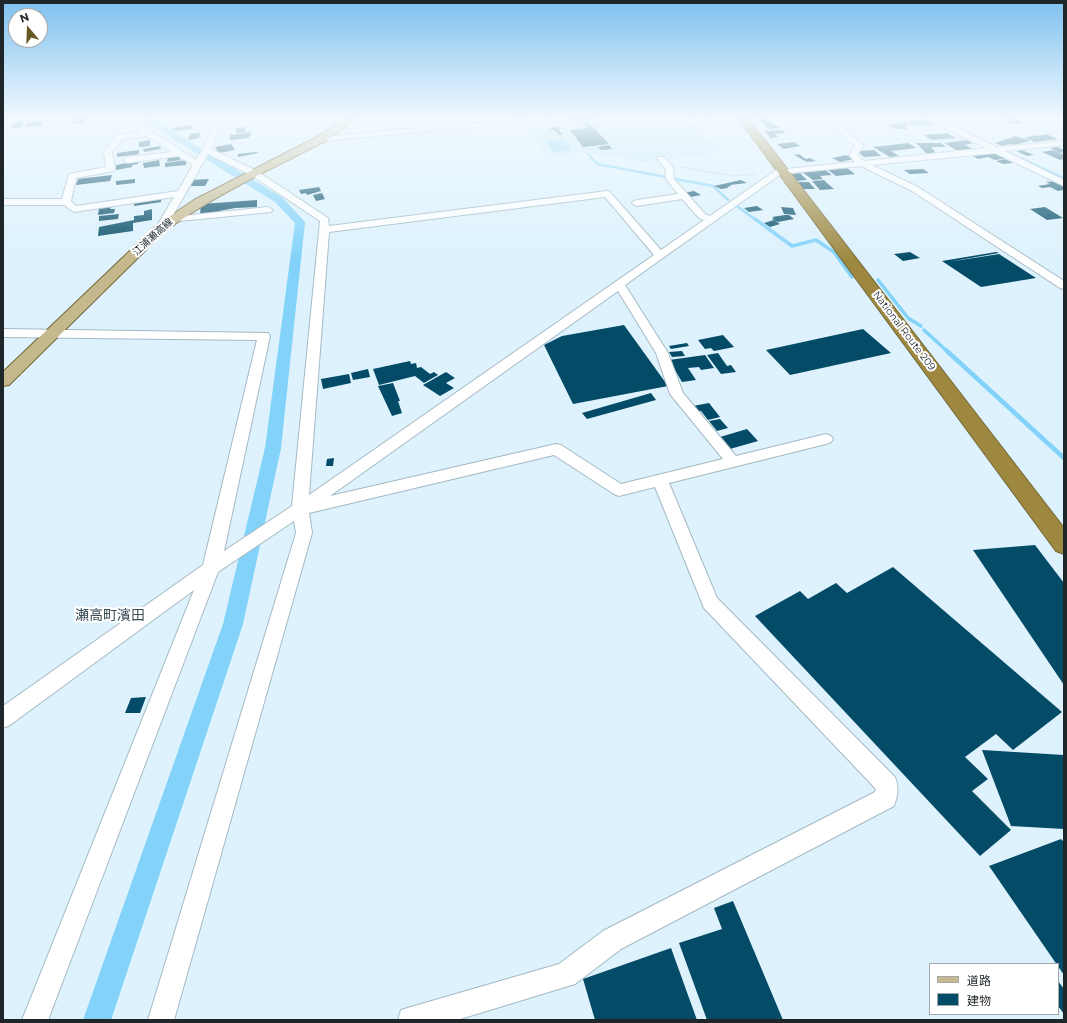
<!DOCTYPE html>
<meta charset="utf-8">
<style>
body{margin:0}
#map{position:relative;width:1067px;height:1023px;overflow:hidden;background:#ddf2fd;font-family:Montserrat,"Noto Sans JP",sans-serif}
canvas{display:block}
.frame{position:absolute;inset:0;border:4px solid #1f262a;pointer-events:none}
.legend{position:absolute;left:929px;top:963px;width:130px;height:52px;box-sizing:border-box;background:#fff;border:1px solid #a5a8aa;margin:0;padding:5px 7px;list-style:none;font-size:12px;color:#1f262a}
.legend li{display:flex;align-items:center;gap:8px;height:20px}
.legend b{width:20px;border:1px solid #a5a8aa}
.north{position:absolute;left:8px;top:8px;width:40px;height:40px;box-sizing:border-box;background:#fff;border:1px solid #a5a8aa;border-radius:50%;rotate:341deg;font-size:11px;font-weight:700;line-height:16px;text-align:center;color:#1f262a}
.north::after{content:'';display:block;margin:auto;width:14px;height:18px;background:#665725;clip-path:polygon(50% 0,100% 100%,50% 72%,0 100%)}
</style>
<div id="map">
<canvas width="1067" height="1023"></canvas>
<div class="frame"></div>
<ul class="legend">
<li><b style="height:5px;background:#c5b88c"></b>道路</li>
<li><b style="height:11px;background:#034b66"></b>建物</li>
</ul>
<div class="north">N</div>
</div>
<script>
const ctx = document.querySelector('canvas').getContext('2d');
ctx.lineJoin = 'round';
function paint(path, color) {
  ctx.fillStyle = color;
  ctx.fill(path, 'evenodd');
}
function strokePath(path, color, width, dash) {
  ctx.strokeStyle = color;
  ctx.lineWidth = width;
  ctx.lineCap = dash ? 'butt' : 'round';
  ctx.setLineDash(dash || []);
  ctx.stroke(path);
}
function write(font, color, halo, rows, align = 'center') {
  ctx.font = font + ' Montserrat,"Noto Sans JP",sans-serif';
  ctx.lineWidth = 4;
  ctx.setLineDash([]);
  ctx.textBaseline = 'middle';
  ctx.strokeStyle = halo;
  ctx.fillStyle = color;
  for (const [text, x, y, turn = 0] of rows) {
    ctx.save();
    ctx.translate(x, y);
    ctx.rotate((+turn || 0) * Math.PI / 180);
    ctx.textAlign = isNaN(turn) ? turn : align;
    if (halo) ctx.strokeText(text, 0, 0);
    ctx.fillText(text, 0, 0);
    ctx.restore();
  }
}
paint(new Path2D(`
 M542 118H675L684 125 695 123 698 131 724 150 718 153 647 162 591 153 547 155 525 124 540 123 539 121 544 120Z`), '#cbe7f6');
paint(new Path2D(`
 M563 139 571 150 553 152 545 140Z`), '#82d2f9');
strokePath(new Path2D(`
 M937 118 986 142
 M1001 149 1064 178
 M588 154 597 164 666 177
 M675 179 713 186 728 200
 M738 207 756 220`), '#82d2f9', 2.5);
strokePath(new Path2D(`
 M755 219 792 246 816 240 834 252 852 277
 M878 280 908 318 921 326
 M924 330 948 352`), '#82d2f9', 3.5);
strokePath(new Path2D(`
 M947 351 1064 458`), '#82d2f9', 4.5);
paint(new Path2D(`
 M143 118H151L283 198 305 222 281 448 243 624 111 1020H83L223 624 265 448 295 223 275 202 144 121Z`), '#82d2f9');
paint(new Path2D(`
 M73 118H87L85 123 71 124Z
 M571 118H596V119L574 121Z
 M756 118H766L779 128 769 129Z
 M1012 118 1023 123 1013 124 1003 119Z
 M928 119 936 124 914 126 906 121Z
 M44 120 41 126 25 127 28 122Z
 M25 121 22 127 11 128 14 123Z
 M586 121 593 127 609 144 583 147 570 130 589 128 582 122Z
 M907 123 910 125 904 126 908 129H895L888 124Z
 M192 125 193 129 173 131 172 128Z
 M245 127 246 132 236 133V128Z
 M558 127 560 129 559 130 563 135H559L554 130H551L550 128Z
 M781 130 786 133 774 134 778 137 771 138 764 131Z
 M251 132V136H249V138L230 140V135Z
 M200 133 199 138 188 140 190 134Z
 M947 133 956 138 932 140 924 135Z
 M1046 134 1058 139 1035 142 1024 138 1036 135 1045 139 1038 136Z
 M1016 136 1030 141 1014 145 1009 144 1002 146 995 143Z
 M150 140V146L139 147V142Z
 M967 140 973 143 965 145 973 149 958 151 944 143Z
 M794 142 800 146 784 149 777 144Z
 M908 143 917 148 891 151 899 156 890 157 873 147Z
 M916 143H941L946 147H931L936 153H926Z
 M231 144 235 150 219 153 215 147Z
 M609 145 612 149 601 150 598 147Z
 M160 146 161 149 144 152 143 149Z
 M1058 147 1064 150V152L1060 153 1050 148Z
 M139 150V154L117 157V153Z
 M874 150 881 156 864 157 857 151Z
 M1022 150 1034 155 1027 156 1016 151Z
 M1053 150 1064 155V159L1060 160 1042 152Z
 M257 152 258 153 238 157V154Z
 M996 152 1009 158 995 160 988 157 978 159 973 156Z
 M180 154V160L167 162 168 156Z
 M799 154 806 159 810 158 816 161 807 162 794 155Z
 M846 155 854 159 840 162 832 158Z
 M1006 159 1013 163 1003 164 996 161Z
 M159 160 160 166 144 168 143 163Z
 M186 160V165L165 167V163Z
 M138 161V164L132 165V167L116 170V165L121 164Z
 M847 168 855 174 836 176 828 170Z
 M824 169 832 175 820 176 823 179 813 180 802 172Z
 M923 169 929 173 910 174 904 170Z
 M800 173 807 180 796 181 789 174Z
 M112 175 110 181 76 185 78 179Z
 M135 179V183L116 185V181Z
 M209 179 205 186H187L191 180Z
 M741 180 747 183 730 185 731 186 727 187 728 188 721 189 714 186Z
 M824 180 827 183 834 189 820 190 812 181Z
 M1056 181 1064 185V190L1058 191 1050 187 1042 188 1038 186 1050 184 1046 182Z
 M797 182H809L815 189H803Z
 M319 187 321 191 307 195 306 193 301 194 299 190Z
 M694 191 701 195 690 197 683 193Z
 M322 193 325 199 316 201 313 195Z
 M161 197V202L134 206 135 201Z
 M257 200V207L235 208 219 211V212L200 215 201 204Z
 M757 206 763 210 749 212 744 208Z
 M111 207 110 209H115L114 213 98 215 99 208Z
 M781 207 793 208 796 215 784 214Z
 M1045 207 1063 218 1047 220 1030 209Z
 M152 209V220L133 223V231L98 236 99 227 134 220V216L144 215V211Z
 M119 214 118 219 99 221V216Z
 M785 215H789L794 219 778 222 772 219 774 218 772 217Z
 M774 220 780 224 770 227 764 223Z
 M910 252 920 258 903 261 894 254Z
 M996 252 999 253 948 262 999 254 1036 278 981 287 942 261Z
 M624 325 668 386 573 404 544 345 562 336Z
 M863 329 891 353 790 375 766 350Z
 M723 335 734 347 714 351 711 348 705 349 698 340Z
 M687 343 689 346 671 349 669 346Z
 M682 351 685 356 672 357 669 352Z
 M718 353 727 366 731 365 736 372 721 374 707 355Z
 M705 355 714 368 701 370 699 367 688 368 696 380 682 382 669 360Z
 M410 361 411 364 416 363 417 368 421 367 430 374 434 372 438 375 424 383 415 376 379 385 373 369Z
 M368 369 370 377 353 380 351 373Z
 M446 372 455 378 446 383 454 388 440 396 423 385Z
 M349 374 351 383 323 389 321 379Z
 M393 383 400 401H398L402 413 392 416 378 386Z
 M651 393 656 400 587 419 582 413Z
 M709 403 720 417 708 420 701 411H697L693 406Z
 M720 419 728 428 717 431 709 421Z
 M747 429 758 441 730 449 720 437Z
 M334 458 333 466H326L327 459Z
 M1035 545 1064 583V685L973 550Z
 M893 567 1062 712 1013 750 996 734 965 757 988 779 972 791 1011 830 980 856 755 616 800 591 808 599 836 583 847 593Z
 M146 697 140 713H125L131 698Z
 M982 750 1064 755V829L1011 826Z
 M1061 839 1064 842V975L989 866Z
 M733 901 783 1020H707L679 943 722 929 714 908Z
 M671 948 697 1020H595L583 979Z
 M1058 981 1064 989V1014L1058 1006Z`), '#034b66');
const minor = new Path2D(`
 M128 118H136L134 120 196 160 204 147 215 118H223L211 149 257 171 328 218 329 226 607 191 610 192 661 250 704 220 699 218 682 199 637 206 634 205 632 203 634 201 637 200 678 194 666 179 665 168 657 159 658 157H664L673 167 674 179 705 214 710 216 776 170 855 162 849 155 855 146 822 118H830L862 144 863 146 857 155 864 161 986 148 927 120 926 118H935L997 147 1064 141V145L1005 151 1064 180V186L995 153 872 165 918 187 1064 281V289L1060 288 912 191 861 166 781 174 625 285 668 353 683 393 736 456 826 434 831 436 833 439 831 442 826 444 669 483 717 598 895 777C899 787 898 796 894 806L621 949 575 984 457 1020H398L401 1010 411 1007 559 964 603 931 875 792 876 789 704 608 655 487 619 496 614 494 554 455 309 513 312 533 174 1020H148L296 533 294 521 218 572 48 1020H22L194 590 10 725 3 728V706L203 565 257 340 3 337V329L268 333 270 336 224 551 292 506 320 221 251 175 208 154 172 217 268 207 273 210 271 212 169 222 164 231 160 232 155 229 174 197 74 212 64 205H3V199H62L69 174 106 167 104 152 117 135 141 132 127 123 126 121ZM147 136 172 152 127 157 123 160 127 163 178 156 193 165 178 191 76 206 71 201 76 178 114 171 115 169 112 152 123 139ZM605 197 654 255 309 495 329 232ZM618 291 656 353 670 394 723 459 621 484 561 445 556 444 330 496Z
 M532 118H545L546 119 542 121 321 141 317 139 321 137Z
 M674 118C680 117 684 120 689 120 702 120 715 117 728 118L724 120 686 125Z
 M1050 118H1058L1064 123V129H1061Z`);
const major = new Path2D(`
 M346 118H356L339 132 325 141C270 170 214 195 164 232L9 385 3 386V372L156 226 194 200 317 137Z`);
const highway = new Path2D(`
 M738 118H748L1064 528V554L1056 551Z`);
strokePath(minor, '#a5b9c4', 2);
strokePath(major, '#726638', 2);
strokePath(highway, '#726638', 2);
strokePath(new Path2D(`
 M680 167 734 176 756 174`), '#77858c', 1.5, [0.5, 1.5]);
paint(minor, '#fff');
paint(major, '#c5b88c');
paint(highway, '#9e883f');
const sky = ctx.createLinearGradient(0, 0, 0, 261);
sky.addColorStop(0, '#7fc0ef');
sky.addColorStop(0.45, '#f0f9fe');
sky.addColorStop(1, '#f0f9fe00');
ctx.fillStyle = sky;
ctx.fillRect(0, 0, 1067, 261);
write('10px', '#1f262a', '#fff', [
 ["江浦瀬高線",153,237,-42],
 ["National Route 209",904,331,53]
]);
write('14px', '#3b4d56', '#fff', [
 ["瀬高町濱田",110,616]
]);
</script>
